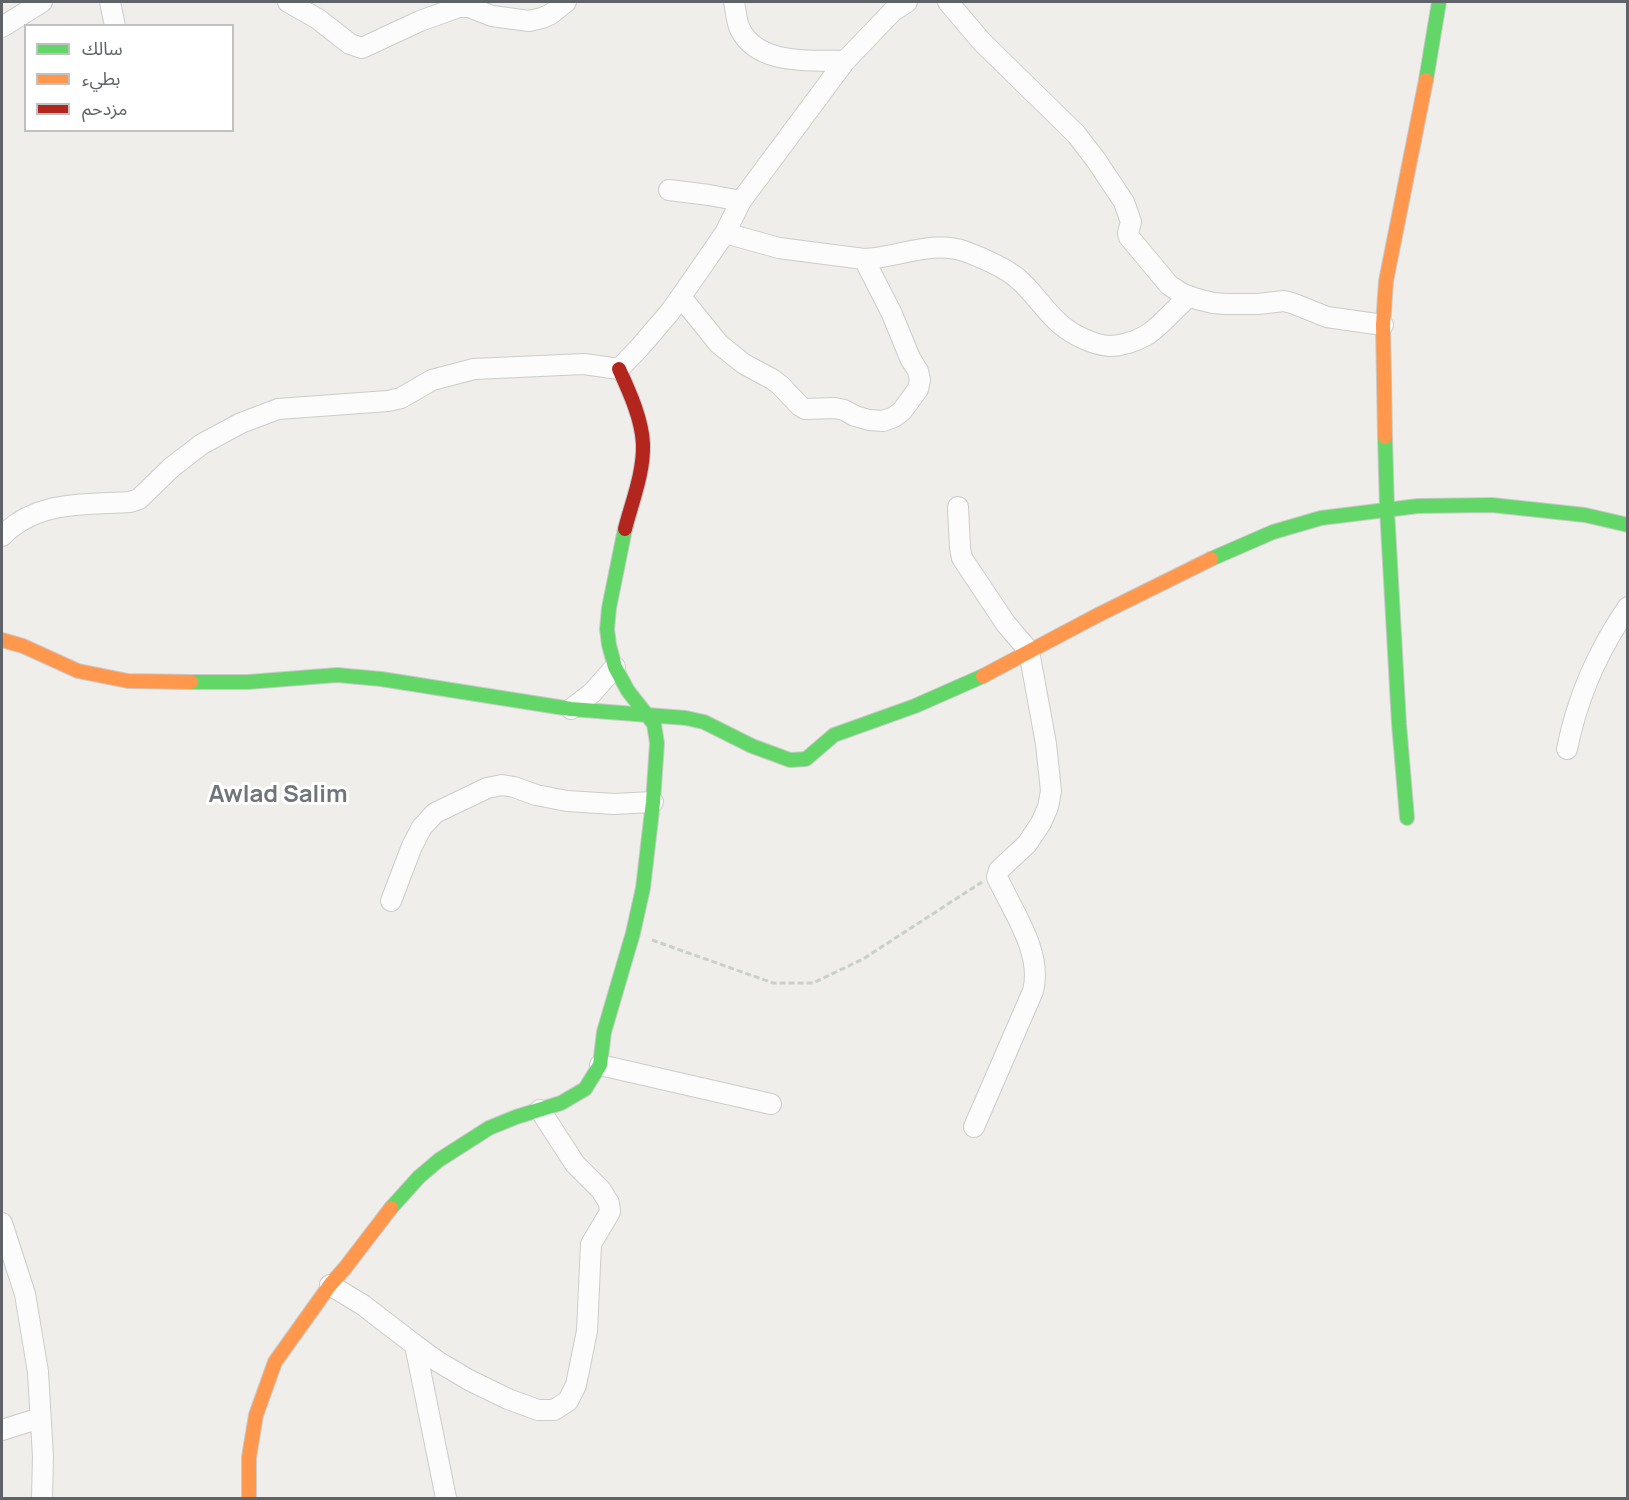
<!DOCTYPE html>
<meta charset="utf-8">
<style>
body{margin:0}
#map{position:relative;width:1629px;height:1500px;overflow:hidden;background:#efeeea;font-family:Manrope,"Noto Sans Arabic",sans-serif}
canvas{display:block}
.frame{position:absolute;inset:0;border:3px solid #5f6368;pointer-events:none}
.legend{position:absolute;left:24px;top:24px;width:210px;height:108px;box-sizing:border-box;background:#fff;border:2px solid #bfc1c3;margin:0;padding:8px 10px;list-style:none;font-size:18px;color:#5f6368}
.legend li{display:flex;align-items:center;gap:12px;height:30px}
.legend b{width:30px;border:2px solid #bfc1c3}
</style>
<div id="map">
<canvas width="1629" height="1500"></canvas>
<div class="frame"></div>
<ul class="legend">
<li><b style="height:8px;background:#63d668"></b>سالك</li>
<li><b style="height:8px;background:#ff974d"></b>بطيء</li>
<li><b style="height:8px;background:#b3261e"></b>مزدحم</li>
</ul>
</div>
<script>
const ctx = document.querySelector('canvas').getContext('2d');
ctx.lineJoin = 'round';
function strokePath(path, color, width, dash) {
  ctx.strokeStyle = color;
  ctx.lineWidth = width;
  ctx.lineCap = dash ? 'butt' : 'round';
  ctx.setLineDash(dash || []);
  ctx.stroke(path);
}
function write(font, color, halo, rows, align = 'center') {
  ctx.font = font + ' Manrope,sans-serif';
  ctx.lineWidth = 6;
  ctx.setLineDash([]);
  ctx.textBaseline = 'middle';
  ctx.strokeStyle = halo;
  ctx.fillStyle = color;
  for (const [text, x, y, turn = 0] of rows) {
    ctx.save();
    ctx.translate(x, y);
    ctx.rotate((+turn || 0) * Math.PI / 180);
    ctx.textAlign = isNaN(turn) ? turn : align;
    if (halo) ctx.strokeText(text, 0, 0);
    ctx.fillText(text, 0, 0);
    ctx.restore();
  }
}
const street = new Path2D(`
 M110 2 115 26
 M288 2 318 19 350 44 362 48 420 21 459 7H469L492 16 529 21 542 18 551 14 566 2
 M734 2C736 10 736 21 740 29 758 66 811 60 845 61
 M948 2 982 42 1076 134 1096 160 1124 202 1131 222 1128 233 1129 237 1169 285 1181 293 1197 299 1213 303 1226 304H1258L1284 301 1292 303 1327 317 1383 325
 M2 27 42 2
 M669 190 709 195 741 201
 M725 233 779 248 864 259C897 258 931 240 964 251 980 257 1004 267 1017 278 1033 291 1044 310 1060 324 1073 335 1093 345 1110 346 1121 346 1136 341 1145 336 1157 330 1178 306 1189 296
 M681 297 719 344 744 364 772 379 780 385 800 406 805 409 835 408 844 410 855 416 869 420 883 421 894 417 902 411 918 389 920 380 918 371 910 358 892 314 864 259
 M958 507 960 548 962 558 1006 624 1029 651 1046 744 1051 791 1048 807 1041 823 1027 844 999 870 997 877C1013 912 1043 953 1033 991L974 1127
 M2 536C37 500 84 505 130 502L139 499 172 467 202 444 241 423 278 409 388 401 401 398 432 380 474 369 584 364 619 369 640 347 670 312 689 285 725 233 741 201 845 61 893 11 907 2
 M571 709 592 693 615 667
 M1567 749C1577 699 1599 649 1628 607
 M391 901 412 846 422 827 435 813 487 788 502 785 514 787 536 795 567 801 614 804 653 802
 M600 1065 771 1104
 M2 1223 25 1294 38 1372 43 1457 42 1498
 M330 1285 363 1305 415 1345 446 1498
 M415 1345 437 1361 469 1380 508 1399 538 1410H554L568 1401 576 1385 587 1331 591 1244 610 1212 609 1203 601 1190 575 1164 540 1110
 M2 1430 40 1418`);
const fast = new Path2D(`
 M1426 80 1439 2
 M1385 437 1387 509 1399 724 1407 818
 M1211 559 1273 532 1321 518 1418 506 1492 505 1585 515 1628 525
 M191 682H248L337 675 381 679 571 709 686 718 704 722 752 746 790 760 806 759 834 735 915 706 983 676
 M391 1208 419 1177 439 1160 489 1128 516 1117 561 1103 585 1089 600 1065 604 1032 633 933 643 888 653 802 657 743 654 724 628 691 615 667 609 645 607 629 609 608 625 529`);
const slow = new Path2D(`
 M1385 437 1383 325 1386 281 1426 80
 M2 640 23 646 78 671 128 681 191 682
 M983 676 1096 616 1211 559
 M249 1498V1457L256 1415 275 1362 330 1285 345 1268 391 1208`);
const jam = new Path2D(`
 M619 369C629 391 642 419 643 444 644 472 632 502 625 529`);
strokePath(street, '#cbcccc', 22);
strokePath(fast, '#cacacb', 16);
strokePath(slow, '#cacacb', 16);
strokePath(jam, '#cacacb', 16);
strokePath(new Path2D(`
 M652 940 773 983H813L863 959 982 882`), '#cacfcc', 3, [6, 3]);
strokePath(street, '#fdfcfc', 20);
strokePath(fast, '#63d668', 14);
strokePath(slow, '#ff974d', 14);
strokePath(jam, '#b3261e', 14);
write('bold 24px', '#70757a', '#fff', [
 ["Awlad Salim",278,795]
]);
</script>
